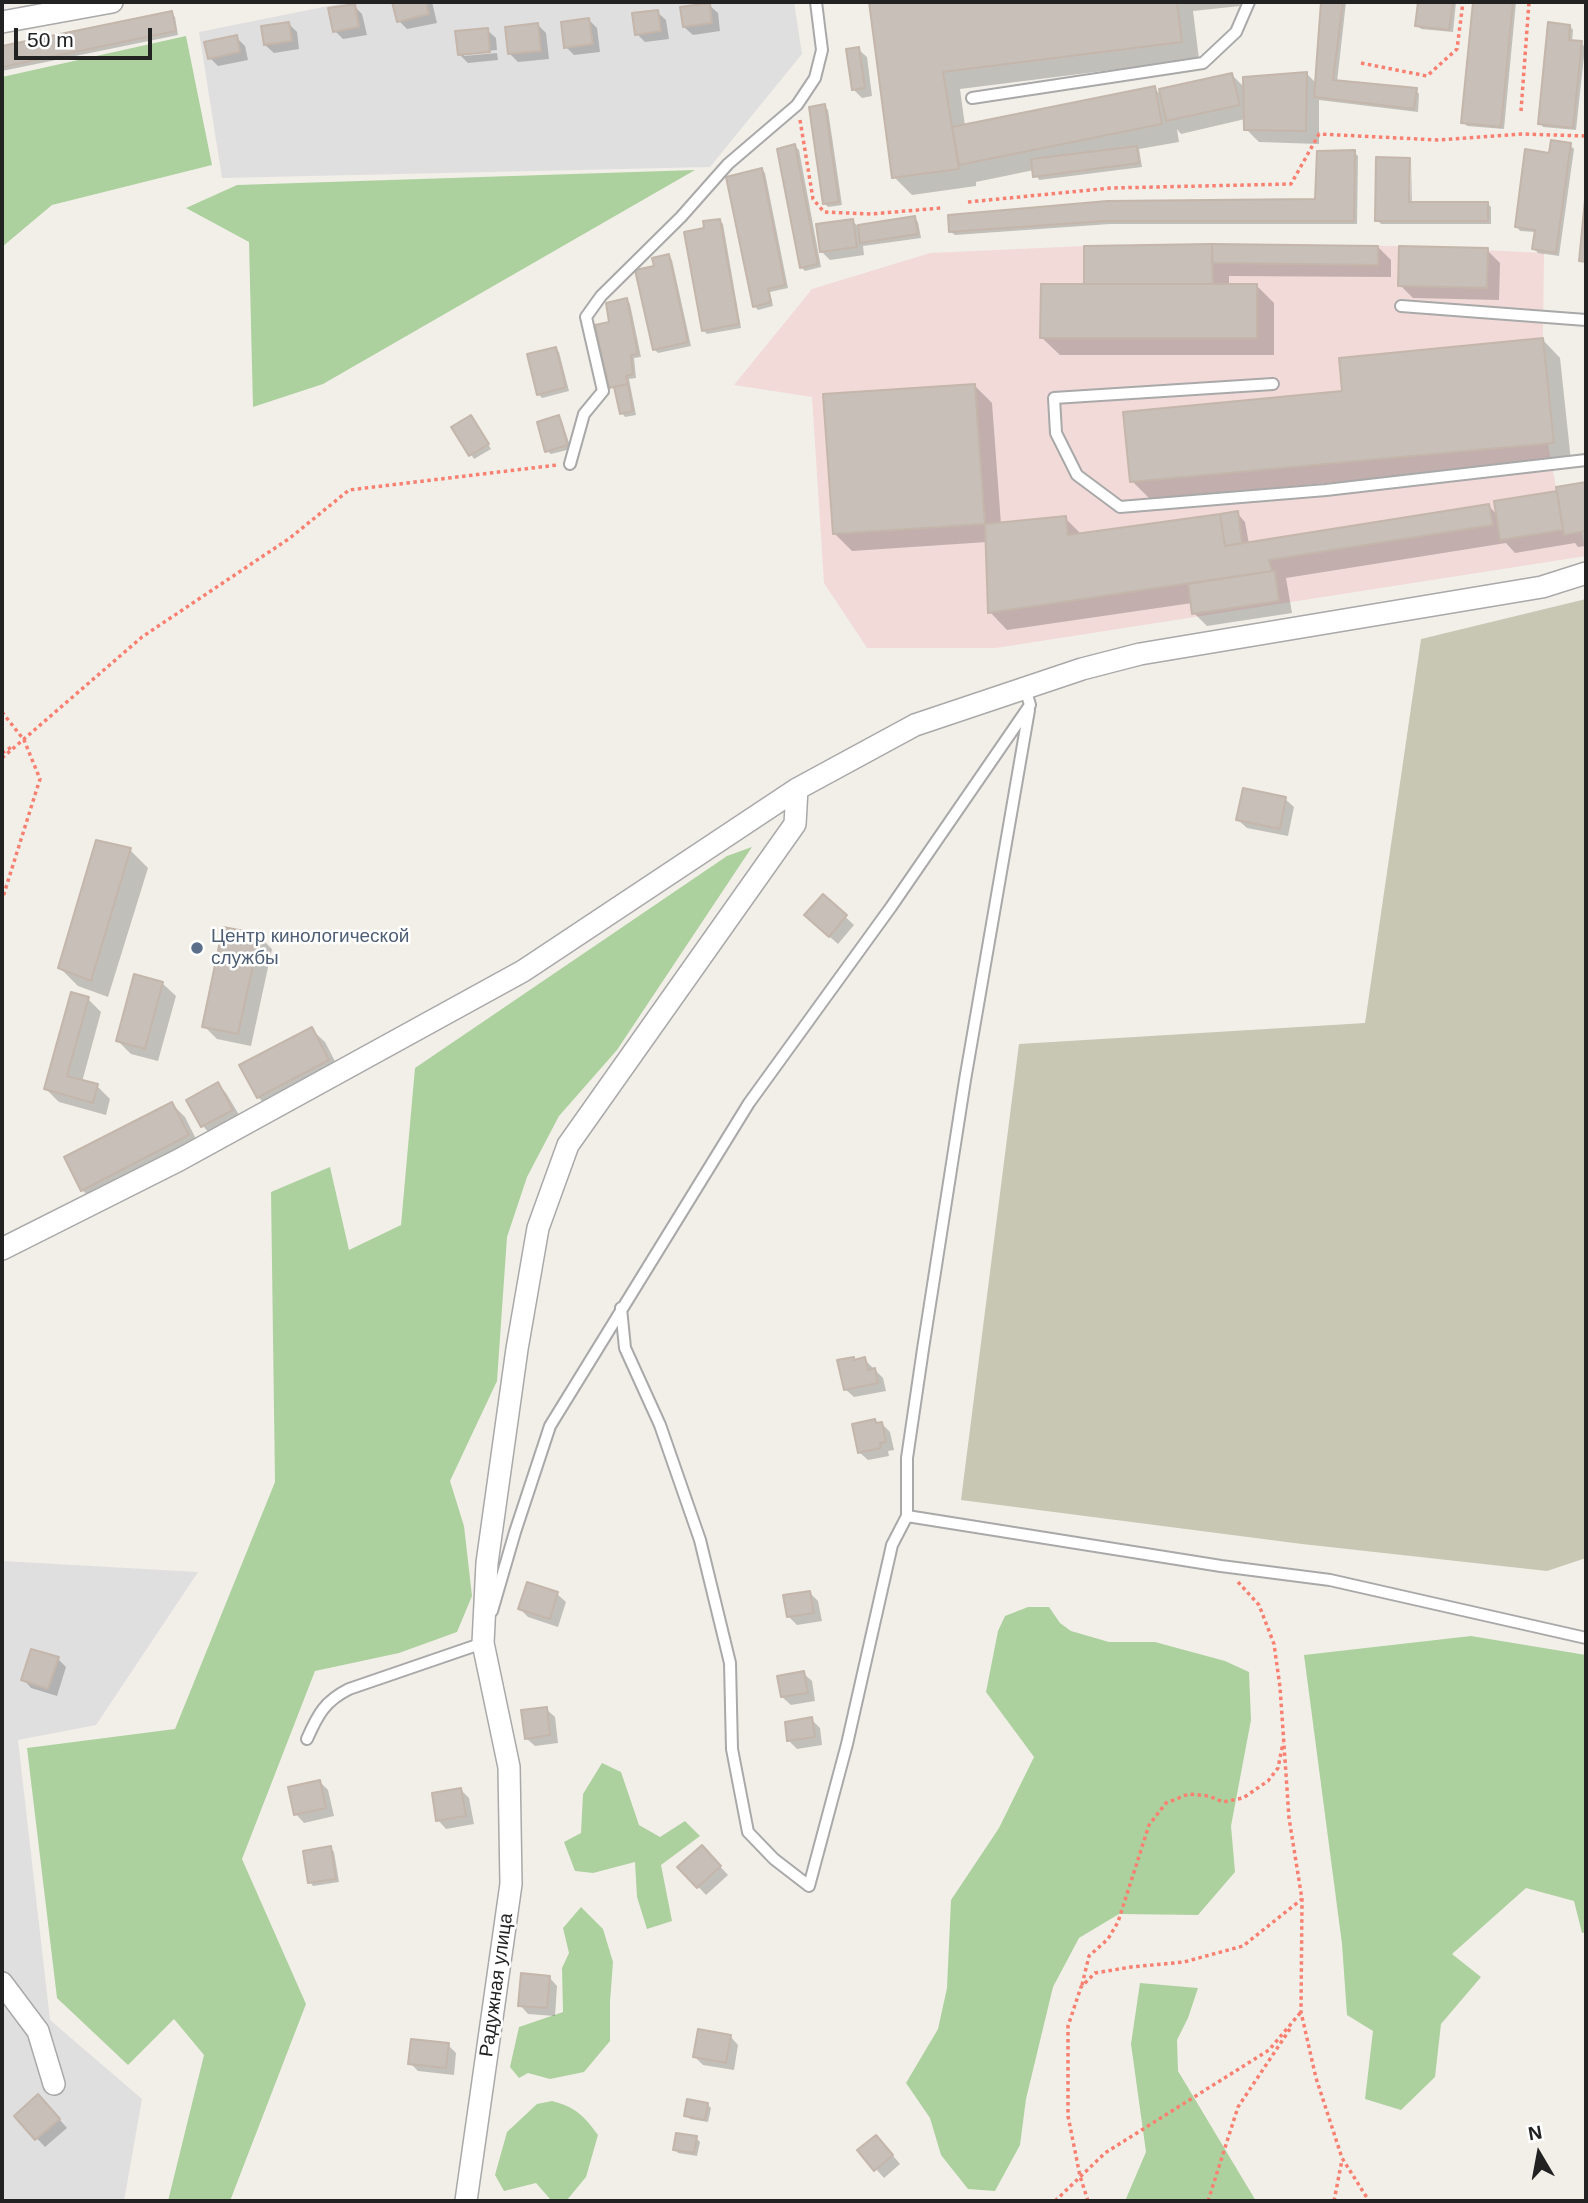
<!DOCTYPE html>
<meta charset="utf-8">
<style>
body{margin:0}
#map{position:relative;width:1588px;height:2203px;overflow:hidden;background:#f2efe9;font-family:Helvetica,sans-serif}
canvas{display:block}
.frame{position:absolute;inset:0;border:4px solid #222;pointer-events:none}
.north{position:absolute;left:1504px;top:2119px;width:70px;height:70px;-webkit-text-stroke:5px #fff;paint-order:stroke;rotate:350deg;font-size:19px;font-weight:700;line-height:28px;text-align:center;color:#222}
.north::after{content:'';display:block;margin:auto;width:24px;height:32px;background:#222;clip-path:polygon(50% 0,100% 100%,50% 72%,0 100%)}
.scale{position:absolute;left:14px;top:28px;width:138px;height:32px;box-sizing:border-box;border:4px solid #222;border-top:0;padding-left:9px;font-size:21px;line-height:24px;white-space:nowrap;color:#222;-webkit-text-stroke:5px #fff;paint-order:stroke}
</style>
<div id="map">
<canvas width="1588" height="2203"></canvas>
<div class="frame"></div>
<div class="north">N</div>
<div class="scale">50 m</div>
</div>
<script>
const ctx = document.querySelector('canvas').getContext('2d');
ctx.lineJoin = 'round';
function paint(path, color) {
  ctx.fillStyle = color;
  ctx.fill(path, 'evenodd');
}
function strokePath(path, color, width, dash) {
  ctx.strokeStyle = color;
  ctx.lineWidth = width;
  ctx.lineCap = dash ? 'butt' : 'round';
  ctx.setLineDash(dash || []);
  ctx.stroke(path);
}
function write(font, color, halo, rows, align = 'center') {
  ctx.font = font + ' Helvetica,sans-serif';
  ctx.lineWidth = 5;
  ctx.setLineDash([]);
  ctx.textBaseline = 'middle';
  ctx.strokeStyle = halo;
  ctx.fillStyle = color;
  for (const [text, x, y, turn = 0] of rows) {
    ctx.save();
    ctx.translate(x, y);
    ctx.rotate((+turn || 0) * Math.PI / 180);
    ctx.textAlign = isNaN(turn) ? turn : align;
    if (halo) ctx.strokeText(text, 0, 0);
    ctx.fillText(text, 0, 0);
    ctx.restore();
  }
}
paint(new Path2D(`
 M348 2H794L802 54 710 167 222 178 199 32Z
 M2 1561 198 1572 96 1725 18 1740 50 2020 142 2099 124 2201H2Z`), '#e0dfdf');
paint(new Path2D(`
 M1212 244 1399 246 1544 253 1543 338 1554 443 1548 444 1556 487 1586 482V531L1582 532 1586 556 996 648H867L824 583 812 397 734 385 812 289 930 253 1084 246Z`), '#f2dad9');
paint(new Path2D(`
 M1586 599V1558L1547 1571 1302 1544 961 1500 1019 1044 1365 1023 1421 639Z`), '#c7c7b4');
paint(new Path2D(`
 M186 36 212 165 52 205 2 247V77Z
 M695 170 323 384 253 407 249 242 186 208 237 185Z
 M752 847 617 1050 559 1116 527 1177 507 1237 497 1381 450 1481 464 1526 472 1596 457 1632 399 1653 315 1671 242 1859 306 2004 230 2201H168L204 2055 174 2019 128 2065 57 1998 27 1748 175 1729 275 1482 271 1192 330 1167 349 1250 401 1225 415 1068 727 856Z
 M1028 1607H1049L1060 1623 1071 1631 1109 1642H1155L1225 1661 1249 1672 1251 1720 1231 1826 1235 1872 1198 1915 1119 1914 1079 1938 1053 1987 1026 2099 1020 2145 995 2191 968 2189 941 2155 930 2118 906 2083 938 2029 947 1988 951 1900 999 1828 1034 1757 986 1692 998 1631 1005 1616Z
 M1471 1636 1586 1655V1932L1582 1933 1574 1901 1526 1888 1452 1954 1481 1977 1441 2024 1435 2077 1401 2110 1365 2099 1373 2031 1347 2015 1342 1944 1304 1655Z
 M602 1763 621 1772 639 1825 660 1837 685 1821 700 1836 661 1865 672 1921 647 1929 637 1897 635 1862 593 1873 575 1871 564 1842 581 1833 583 1794Z
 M581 1907 603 1929 613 1962 610 2002V2041L584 2072 550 2079 528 2073 519 2078 510 2067 519 2027 563 2012 562 1968 569 1953 563 1928Z
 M1140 1983 1198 1988 1188 2018 1177 2040 1178 2071 1256 2201H1125L1146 2152 1131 2044Z
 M552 2101C576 2107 584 2116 598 2135L586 2177 567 2200 550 2199 536 2183 504 2191 495 2175 507 2132 537 2104Z`), '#add19e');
paint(new Path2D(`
 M394 2H432L437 23 407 29 399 21Z
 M871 2H1239L1240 6 1193 11 1199 59 960 89 965 126 1154 88 1162 96 1232 75 1245 88 1306 73 1317 84 1323 2H1346L1337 82 1416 90 1419 94 1418 112 1319 100V144L1259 142 1246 129 1245 119 1181 134 1177 129 1179 142 1139 149 1142 167 1039 180 1034 170 976 182V186L912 195 894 177Z
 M1420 2H1456L1453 32 1421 29 1417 25Z
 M1475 2H1516L1504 129 1467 126 1463 122Z
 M709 5 718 13 720 31 693 35 684 27Z
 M354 6 362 14 367 35 343 39 335 31Z
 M657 12 666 20 669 39 645 42 637 34Z
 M171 13 175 17 178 35 2 71V48Z
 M589 20 597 28 600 52 574 55 566 47Z
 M288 23 297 32 299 49 274 53 265 45Z
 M538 25 546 33 549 59 518 62 510 54Z
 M1570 26 1573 30 1572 42 1581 43 1585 47 1576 130 1543 127 1540 123Z
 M487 30 496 38 497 50 464 53V56L497 53 498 60 468 63 459 54Z
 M236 37 245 46 248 60 218 66 210 58Z
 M858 49 867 57 872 96 862 98 853 89Z
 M824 106 828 110 842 205 828 207 824 203Z
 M1570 145 1574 149 1559 256 1538 253 1534 249 1536 232 1520 231 1517 227 1551 155Z
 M795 146 799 150 821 267 805 271 801 267Z
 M1354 152 1358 156 1357 224H1110L955 235 951 232 1316 201Z
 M1378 159 1410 161H1408L1407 211H1410L1411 162 1412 204H1488L1491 207V224H1381L1377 220Z
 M762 170 765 173 788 288 770 292 773 306 758 310 754 306Z
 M914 218 918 222 921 238 863 246 864 255 830 260 821 251 852 221 858 226Z
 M719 220 723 224 741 328 707 334 703 330 707 230Z
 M1378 247 1391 260V277L1229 276V285H1256L1274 303V355H1060L1042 338 1086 285V248Z
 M1487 250 1500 263 1499 300 1413 298 1400 285Z
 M668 256 672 260 691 346 658 353 654 349 656 268Z
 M627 300 630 304 641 357 634 358 636 378 629 379 636 415 625 417 622 413 617 390 611 387 612 324Z
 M1543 340 1560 358 1571 461 1150 499 1132 481 1344 393Z
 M555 349 559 352 569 391 542 398 538 394Z
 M975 386 992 403 1001 524 1065 518 1082 535 1237 513 1245 522 1249 544 1489 506 1498 516 1559 492 1558 488 1586 484V546L1578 547 1575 543 1515 553 1506 543 1286 578 1292 613 1207 626 1194 613 1192 603 1007 630 990 612 987 542 852 551 834 533Z
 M559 417 562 421 571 449 551 454 547 451Z
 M474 421 491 449 474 459 454 428Z
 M1285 799 1294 807 1288 836 1247 828 1238 820Z
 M130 850 148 868 108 997 78 986 60 968Z
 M823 896 854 925 838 944 814 923Z
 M259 936 272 949 251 1046 217 1039 204 1026Z
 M162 983 176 996 158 1061 131 1054 118 1041Z
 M88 999 101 1012 82 1082 97 1086 110 1099 106 1115 59 1102 46 1089Z
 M311 1029 325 1042 341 1073 271 1110 258 1097Z
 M218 1084 226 1093 241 1118 211 1135 203 1126 189 1100Z
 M172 1104 185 1117 201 1149 96 1203 82 1190Z
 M853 1359 856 1361 864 1359 883 1378 886 1391 854 1397 845 1389Z
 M875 1421 878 1424H882L890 1432 894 1450 888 1451 889 1456 868 1460 859 1452Z
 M528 1584 557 1594 566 1602 558 1627 528 1617 520 1609Z
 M810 1593 818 1601 822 1621 797 1625 789 1617Z
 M58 1659 66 1667 57 1696 31 1688 23 1679Z
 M803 1673 812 1681 815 1701 791 1705 782 1697Z
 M546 1709 555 1717 558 1743 535 1746 526 1738Z
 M811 1719 820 1728 822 1745 797 1749 789 1741Z
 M320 1782 328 1790 334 1816 304 1823 296 1814Z
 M461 1790 469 1798 474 1824 446 1829 438 1820Z
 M702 1847 728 1875 706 1895 680 1867Z
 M330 1848 334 1852 339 1882 313 1886 310 1882Z
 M549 1977 557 1986 555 2016 528 2014 520 2005Z
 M730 2036 738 2045 734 2070 703 2065 695 2057Z
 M448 2045 456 2053 454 2075 418 2071 410 2063Z
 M707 2104 711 2108 708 2122 690 2119 686 2115Z
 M47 2105 67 2128 45 2147 16 2116Z
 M696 2138 700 2142 697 2156 678 2153 675 2149Z
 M884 2145 900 2164 884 2178 876 2169Z`), '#0003');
const building = new Path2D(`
 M392 2H426L429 14 397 22Z
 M869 2H1177L1182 42 943 72 959 169 892 178Z
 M1321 2H1343L1333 80 1417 88 1414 109 1314 97Z
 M1418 2H1453L1449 30 1415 26Z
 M1473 2H1513L1501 127 1461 123Z
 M710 3 712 23 683 27 680 7Z
 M355 4 359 27 333 32 328 8Z
 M658 10 661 31 635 35 632 13Z
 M172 11 176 31 2 67V46Z
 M589 18 593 44 564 48 561 22Z
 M289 22 292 41 264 45 261 26Z
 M1548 22 1570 25 1569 40 1582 41 1573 128 1538 124Z
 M538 23 541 51 508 54 505 27Z
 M488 28 490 52 458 55 455 31Z
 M237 35 240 52 208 59 204 42Z
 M859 47 865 88 852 90 846 49Z
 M1307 72 1306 131 1244 130 1243 77Z
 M1232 73 1240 105 1166 121 1159 89Z
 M1155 86 1162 124 959 165 952 127Z
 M825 104 839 202 823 204 809 107Z
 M1551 140 1571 143 1556 253 1532 249 1535 230 1515 227 1525 149 1549 153Z
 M795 144 818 264 800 268 777 149Z
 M1137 146 1139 163 1033 177 1031 159Z
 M1355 150 1354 221H1106L949 232 948 215 1107 201 1315 199 1317 151Z
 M1376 157 1410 158 1409 202H1488V221H1375Z
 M762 168 785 285 768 289 771 302 753 307 726 177Z
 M1586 189V262L1579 261Z
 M915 216 918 234 860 243 858 225Z
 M720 219 739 324 702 331 684 232 704 228 703 221Z
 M853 219 857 247 820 252 816 224Z
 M1212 244 1213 284H1084V246Z
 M1212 244 1378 246V265L1212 263Z
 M1399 246 1488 248 1487 288 1398 286Z
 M669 254 688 342 653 350 635 270 654 266 652 258Z
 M1041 284H1257V338H1040Z
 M627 298 638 354 631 355 633 374 626 376 628 384 609 388 595 325 609 322 606 303Z
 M1543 338 1554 443 1130 482 1123 412 1342 391 1339 358Z
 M556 347 566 387 537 395 527 354Z
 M628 384 633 411 620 414 614 387Z
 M975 384 985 524 833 534 823 394Z
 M471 415 489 444 469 456 451 427Z
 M559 415 568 445 545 452 537 422Z
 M1586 482V531L1564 535 1556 487Z
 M1557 491 1563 530 1500 540 1494 501Z
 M1489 504 1493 525 1269 560 1272 571 988 613 985 524 1066 516 1068 535 1220 514 1225 546Z
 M1238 511 1242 543 1225 546 1220 514Z
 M1272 571H1275L1279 601 1192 614 1188 584Z
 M1243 788 1286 797 1280 829 1236 820Z
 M96 840 131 848 91 981 58 968Z
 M823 894 847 915 829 937 804 915Z
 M223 927 260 934 238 1034 202 1027Z
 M134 974 163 982 145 1049 116 1041Z
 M71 992 89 997 67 1076 98 1084 93 1103 44 1089Z
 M312 1027 329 1060 257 1098 239 1065Z
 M218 1082 233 1110 201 1127 186 1100Z
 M172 1102 189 1135 81 1191 64 1157Z
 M854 1357V1360L865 1357 868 1370 875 1368 878 1383 844 1390 837 1360Z
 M875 1419 876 1423 882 1422 886 1442 880 1443 881 1448 858 1453 852 1424Z
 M527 1582 558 1592 550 1619 518 1609Z
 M810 1591 814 1613 787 1617 783 1595Z
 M31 1649 59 1657 48 1689 21 1680Z
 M804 1671 808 1693 781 1697 777 1676Z
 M547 1707 550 1735 525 1739 521 1710Z
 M812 1717 815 1737 787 1741 785 1722Z
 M320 1780 326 1808 294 1815 288 1787Z
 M461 1788 466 1816 436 1821 432 1793Z
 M702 1845 721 1866 697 1888 677 1867Z
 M331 1846 336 1879 308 1883 303 1851Z
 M521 1973 550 1976 547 2008 518 2006Z
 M698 2029 731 2035 726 2063 693 2057Z
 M411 2039 449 2043 446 2068 408 2064Z
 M38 2094 60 2119 35 2140 14 2116Z
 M687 2099 708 2103 705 2120 684 2116Z
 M676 2133 697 2136 694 2153 673 2150Z
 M876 2135 893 2155 874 2171 857 2150Z`);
paint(building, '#c7bfb8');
strokePath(building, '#c4b6ab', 2);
const lane = new Path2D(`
 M972 98 1203 63 1236 32 1249 2
 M1401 306 1586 320
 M1273 384 1054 398 1056 433 1077 475 1120 507 1326 490 1586 460
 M570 464 584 414 603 391 586 317 601 296 681 217 728 164 797 105 815 78 822 50 816 2
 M621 1308 625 1348 660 1425 700 1540 730 1663 732 1749 748 1832 774 1859 809 1886 847 1744 892 1545 907 1516 1221 1566 1330 1580 1586 1638
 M907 1516V1458L923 1349 965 1080 1029 710
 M492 1611 515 1532 550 1426 749 1103 891 907 1030 705 1025 688
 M307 1739C318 1714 325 1701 349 1689L483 1643 484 1640`);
const street = new Path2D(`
 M2 22 112 2
 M2 1249 179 1160 523 971 797 789 915 725 1082 669 1140 654 1542 587 1586 573
 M2 1983 38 2031 54 2084
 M466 2201 511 1884 509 1767 483 1643 487 1563 517 1349 538 1228 568 1145 795 824 797 789`);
strokePath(lane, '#a9a9a9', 14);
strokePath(street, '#a9a9a9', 24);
strokePath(new Path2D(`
 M1361 63 1427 76 1457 49 1463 2
 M1521 111 1529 2
 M800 120 813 199 824 212 871 214 941 208
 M968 202 1111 188 1291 184 1319 134 1438 140 1522 134 1586 136
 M2 712 24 740 40 779 2 900
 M2 753 13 746
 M2 758 142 637 290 538 349 490 557 465
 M1238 1582 1259 1605 1274 1644 1280 1687 1289 1818 1302 1899 1301 2012 1316 2078 1342 2158 1369 2201
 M1082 1985 1089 1956 1108 1939 1118 1922 1149 1825 1166 1803 1189 1794 1209 1796 1223 1802 1243 1798 1268 1781 1278 1768 1283 1743
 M1055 2201 1105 2153 1269 2050 1301 2012
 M1088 2201 1080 2176 1068 2116V2026L1081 1987 1095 1973 1131 1967 1184 1962 1243 1946 1302 1899
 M1208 2201 1238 2107 1290 2029
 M1334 2201 1342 2160`), '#fa8072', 3.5, [3.5, 3.5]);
strokePath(lane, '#fff', 10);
strokePath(street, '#fff', 21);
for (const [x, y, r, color] of [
 [197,948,7,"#5c6f8a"]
]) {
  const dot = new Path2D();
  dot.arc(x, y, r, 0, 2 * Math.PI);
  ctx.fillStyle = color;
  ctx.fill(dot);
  strokePath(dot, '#fff', 2.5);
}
write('19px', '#4e5e75', '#fff', [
 ["Центр кинологической",211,937],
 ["службы",211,959]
], 'left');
write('19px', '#222', '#fff', [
 ["Радужная улица",497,1985,-82]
]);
</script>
